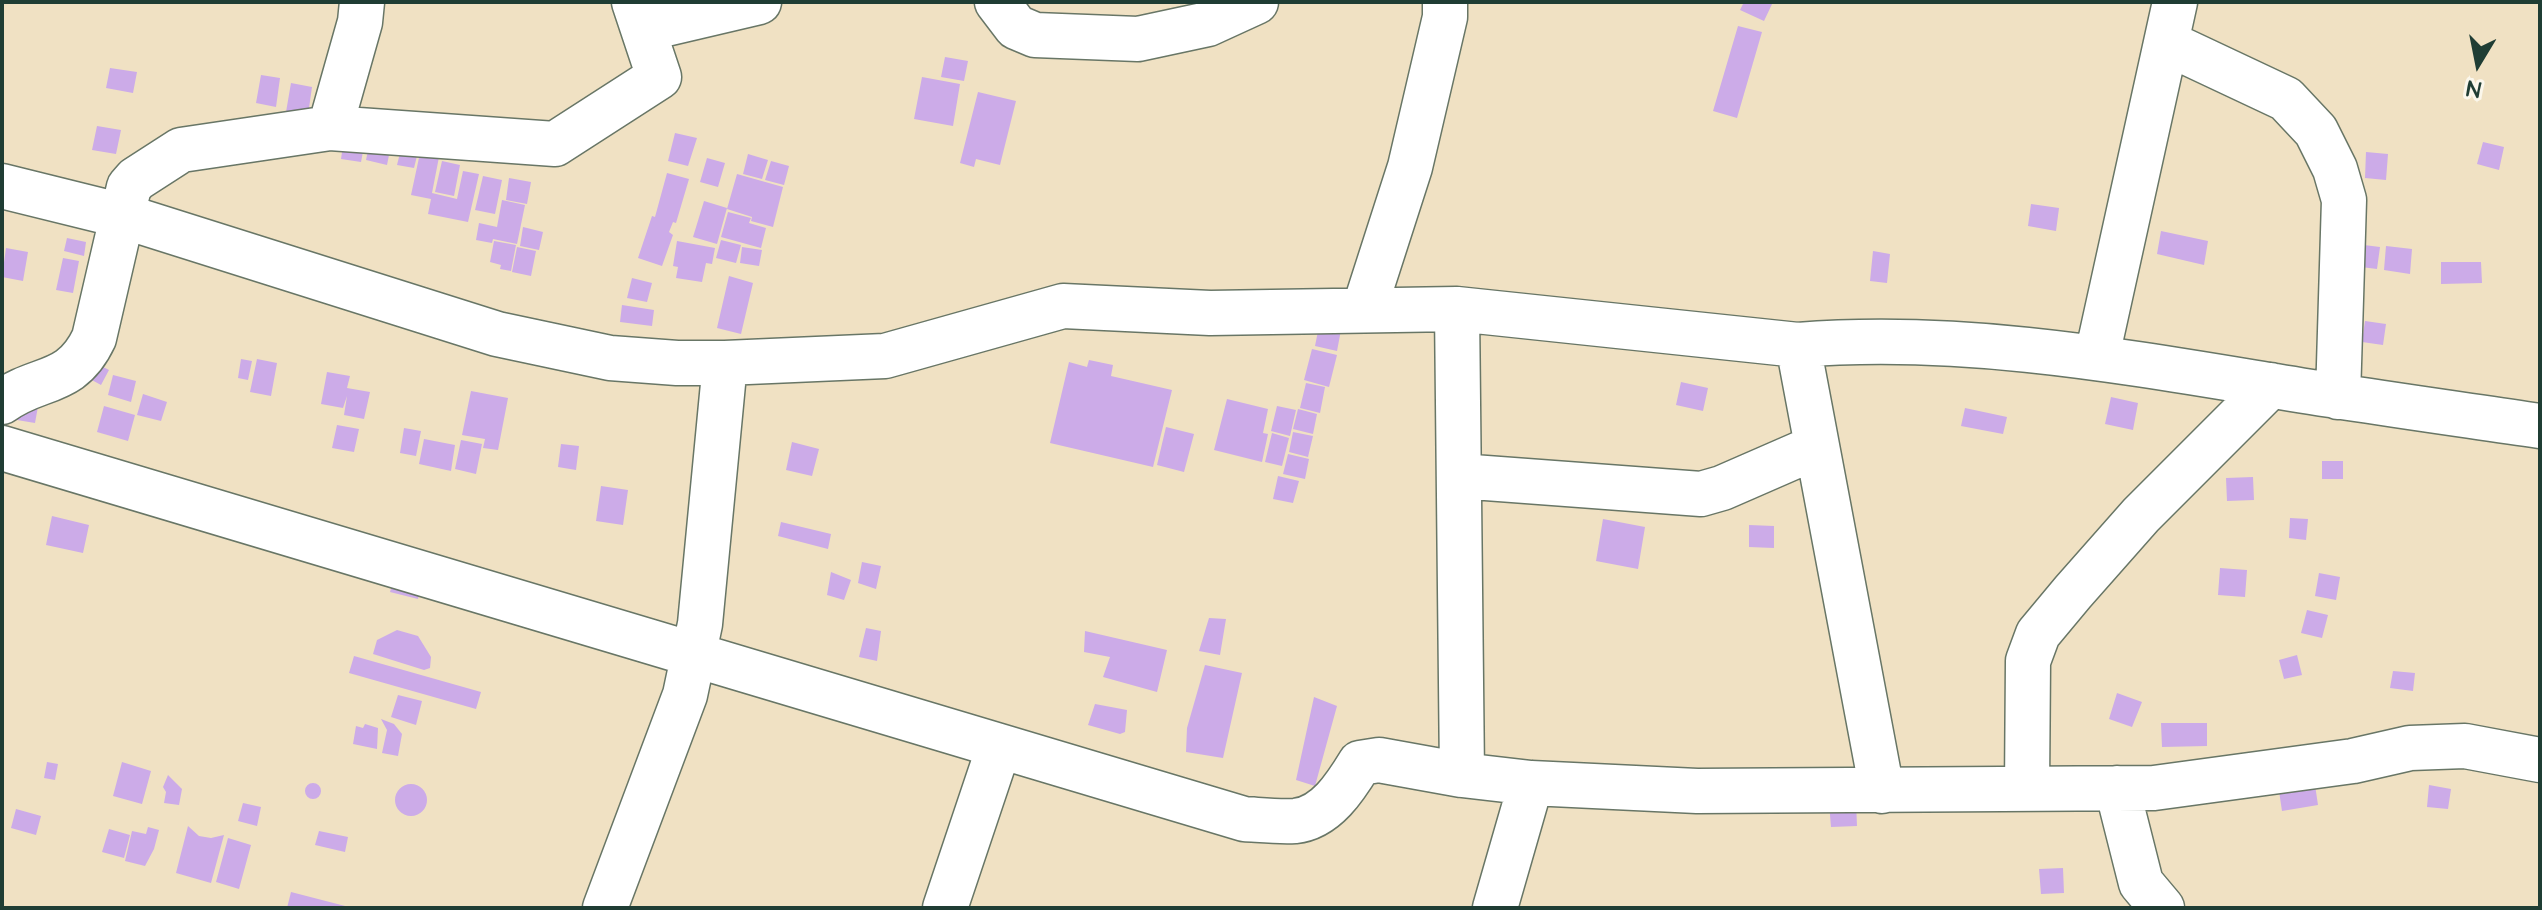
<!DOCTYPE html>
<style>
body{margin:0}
#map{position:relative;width:2542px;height:910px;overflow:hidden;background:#f0e1c3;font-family:"Architects Daughter",sans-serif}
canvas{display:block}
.frame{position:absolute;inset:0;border:4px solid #1f3d34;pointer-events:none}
.north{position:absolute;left:2438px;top:24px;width:80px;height:80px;-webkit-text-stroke:6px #fbf7ec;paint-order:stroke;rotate:190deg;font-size:22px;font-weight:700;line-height:32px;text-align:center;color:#1f3d34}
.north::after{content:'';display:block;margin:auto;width:28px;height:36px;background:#1f3d34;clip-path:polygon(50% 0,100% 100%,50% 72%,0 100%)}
</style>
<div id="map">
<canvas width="2542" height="910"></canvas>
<div class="frame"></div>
<div class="north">N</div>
</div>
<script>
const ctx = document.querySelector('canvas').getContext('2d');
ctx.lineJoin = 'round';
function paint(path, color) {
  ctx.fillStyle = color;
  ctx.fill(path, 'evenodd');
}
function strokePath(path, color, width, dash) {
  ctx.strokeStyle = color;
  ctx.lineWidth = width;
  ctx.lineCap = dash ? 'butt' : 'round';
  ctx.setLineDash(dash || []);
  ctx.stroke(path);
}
paint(new Path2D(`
 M1744 2H1773L1764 21 1740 10Z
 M1738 26 1762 32 1737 118 1713 111Z
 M945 57 968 61 964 81 941 77Z
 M110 68 137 72 133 93 106 88Z
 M261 75 280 78 276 107 256 103Z
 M922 77 960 84 953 126 914 119Z
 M291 83 312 87 308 115 286 112Z
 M978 92 1016 101 1000 165 976 159 974 167 960 163Z
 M97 126 121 130 116 154 92 150Z
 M345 132 366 136 361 162 341 159Z
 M675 133 697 138 688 166 668 161Z
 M370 141 391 145 387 165 366 160Z
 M2483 142 2504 147 2499 170 2477 164Z
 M401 149 418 152 414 168 397 165Z
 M2366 152 2388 154 2386 180 2365 178Z
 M420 153 439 157 432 193 457 199 463 171 479 174 468 222 428 214 431 199 411 195Z
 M748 154 768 160 762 179 743 174Z
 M707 158 725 163 718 187 700 182Z
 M442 161 460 165 454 196 435 192Z
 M771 161 789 166 784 185 765 180Z
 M667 173 689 179 676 223 673 222 669 232 673 235 662 266 638 258 652 216 655 217Z
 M737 174 783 187 773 227 751 221 752 217 727 209Z
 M483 176 502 180 495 214 475 210Z
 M509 178 531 182 527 204 506 200Z
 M502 200 525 205 517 244 493 239 492 243 476 240 479 223 497 227Z
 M704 201 727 208 717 244 693 237Z
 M2031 204 2059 208 2056 231 2028 226Z
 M728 212 751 218 749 223 766 228 761 248 721 237Z
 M523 227 543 232 539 250 520 246Z
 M2161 231 2208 241 2204 265 2157 254Z
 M67 238 86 242 84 256 64 251Z
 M721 240 741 245 736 263 716 258Z
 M494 241 516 245 511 271 500 269 501 265 490 262Z
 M677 241 715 248 712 264 706 263 702 282 676 278 678 267 673 266Z
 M2364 245 2380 247 2377 269 2361 267Z
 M2386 246 2412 249 2410 274 2384 270Z
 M517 247 536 251 531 276 512 272Z
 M742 247 762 250 759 266 740 263Z
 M6 248 28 252 23 281 2 277Z
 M1873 251 1890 254 1887 283 1870 281Z
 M63 258 79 261 73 293 56 290Z
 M2441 262H2481L2482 283 2441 284Z
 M729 276 753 283 741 334 717 328Z
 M632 278 652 283 647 302 627 298Z
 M622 305 654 310 652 326 620 322Z
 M2365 321 2386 324 2383 345 2362 342Z
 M1319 326 1341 330 1337 351 1315 346Z
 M1312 349 1337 355 1329 387 1304 380Z
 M88 359 109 370 101 385 79 373Z
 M241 359 252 361 248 380 238 378Z
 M257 359 277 363 271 396 250 392Z
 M1089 360 1113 365 1111 376 1172 390 1153 467 1050 443 1069 362 1087 367Z
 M327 372 350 376 347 388 370 392 364 419 344 415 347 396 343 408 321 404Z
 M113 375 136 381 131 402 108 395Z
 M1681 382 1708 388 1703 411 1676 405Z
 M1306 383 1325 387 1320 413 1300 408Z
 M471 391 508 398 498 450 483 448 485 439 462 435Z
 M143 394 167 402 161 421 137 415Z
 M2111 397 2138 403 2133 430 2105 424Z
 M1227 399 1268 409 1263 433 1268 434 1262 462 1214 450Z
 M39 401 35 423 11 419Z
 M104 406 135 415 128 441 97 432Z
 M1277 406 1296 410 1290 436 1271 431Z
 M1965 408 2007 417 2003 434 1961 426Z
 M1298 409 1317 414 1313 434 1293 429Z
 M337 425 359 429 354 452 332 448Z
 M1166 427 1194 434 1184 472 1157 465Z
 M404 428 421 431 416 456 400 453Z
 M1293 432 1313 436 1308 457 1289 452Z
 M1272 433 1289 438 1282 466 1265 462Z
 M424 439 455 445 451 471 419 464Z
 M461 440 482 444 476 474 455 469Z
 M792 442 819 449 812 476 786 470Z
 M561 444 579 446 576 470 558 467Z
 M1288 454 1309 459 1305 479 1283 474Z
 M2322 461H2343V479H2322Z
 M1278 476 1299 481 1293 503 1273 499Z
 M2253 477 2254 500 2227 501 2226 478Z
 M601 486 628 490 623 525 596 521Z
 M52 516 89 525 83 553 46 545Z
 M2290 518 2308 519 2306 540 2289 538Z
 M1603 519 1645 527 1638 569 1596 561Z
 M781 522 831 534 828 549 778 536Z
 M1749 525 1774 526V548L1749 547Z
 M862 562 881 566 876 589 858 583Z
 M2220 568 2247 570 2245 597 2218 595Z
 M831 572 851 580 844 600 827 595Z
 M2319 573 2340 577 2336 600 2315 596Z
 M395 576 422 583 418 599 390 592Z
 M2307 610 2328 615 2322 638 2301 633Z
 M1209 618 1226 619 1220 655 1199 651Z
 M866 628 881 631 877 661 859 657Z
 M397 630 418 636 431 657 430 668 424 670 373 654 377 640Z
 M1085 631 1167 650 1157 692 1103 677 1110 657 1084 652Z
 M2297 655 2302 675 2284 679 2279 660Z
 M354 656 481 692 476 709 349 673Z
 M1205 665 1242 673 1223 758 1186 752 1187 728Z
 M2393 671 2415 673 2413 691 2390 688Z
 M2117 693 2142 702 2132 727 2109 719Z
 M398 695 422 701 416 725 391 717Z
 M1314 697 1337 706 1315 786 1296 780Z
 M1095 704 1127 710 1125 732 1120 734 1088 725Z
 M381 719 394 724 402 734 398 756 382 753 387 730Z
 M2161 723H2207V746L2162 747Z
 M365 724 378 728 377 749 353 744 356 726 363 728Z
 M47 762 58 764 55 780 44 778Z
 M122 762 151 771 142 804 113 796Z
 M168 775 182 789 179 805 164 803 166 792 163 787Z
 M305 791a8 8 0 1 1 16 0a8 8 0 1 1-16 0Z
 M395 800a16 16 0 1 1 32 0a16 16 0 1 1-32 0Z
 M2315 785 2318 805 2282 811 2279 791Z
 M2429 785 2451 789 2448 809 2427 807Z
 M1856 801 1857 826 1831 827 1829 803Z
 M243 803 261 807 257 826 238 821Z
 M16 809 41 816 36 835 11 828Z
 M188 826 199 836 211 838 224 835 211 883 176 873Z
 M148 827 159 830 154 849 145 866 125 861 132 831 146 834Z
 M109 829 130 835 124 858 102 852Z
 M319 831 348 837 345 852 315 845Z
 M228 838 251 845 239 889 216 882Z
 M2063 868 2064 893 2041 894 2039 869Z
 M291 892 349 907V908H287Z`), '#ccabe8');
const street = new Path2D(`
 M997 2 1016 27 1035 35 1138 39 1208 24 1256 2
 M644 29 759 2
 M2167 43 2286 99 2316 131 2335 169 2344 200 2338 397
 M330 128 360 22 362 2
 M2 186 123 216 497 334 610 358 677 363H725L885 356 1063 306 1210 313 1457 309 1798 345C1958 332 2117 360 2275 386 2363 401 2452 413 2540 426
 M1457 309 1462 775
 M1364 310 1410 167 1445 17V2
 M1798 345 1882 791
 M2097 356 2175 2
 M2 402C38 375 71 387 94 338L129 187 136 179 181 150 330 128 555 144 659 77 634 2
 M2 448 1244 819C1261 820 1279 822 1295 821 1326 818 1346 786 1360 763L1379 760 1462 775 1531 783 1697 791 2154 788 2353 761 2410 748 2465 746 2540 760
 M1459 476 1701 494 1722 488 1816 447
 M2117 788 2141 883 2162 908
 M2027 789 2028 661 2038 634 2073 592 2141 515 2271 385
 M605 908 685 695 700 624 725 363
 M945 908 999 747
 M1495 908 1531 783`);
strokePath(street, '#687666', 47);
strokePath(street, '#fff', 44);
</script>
